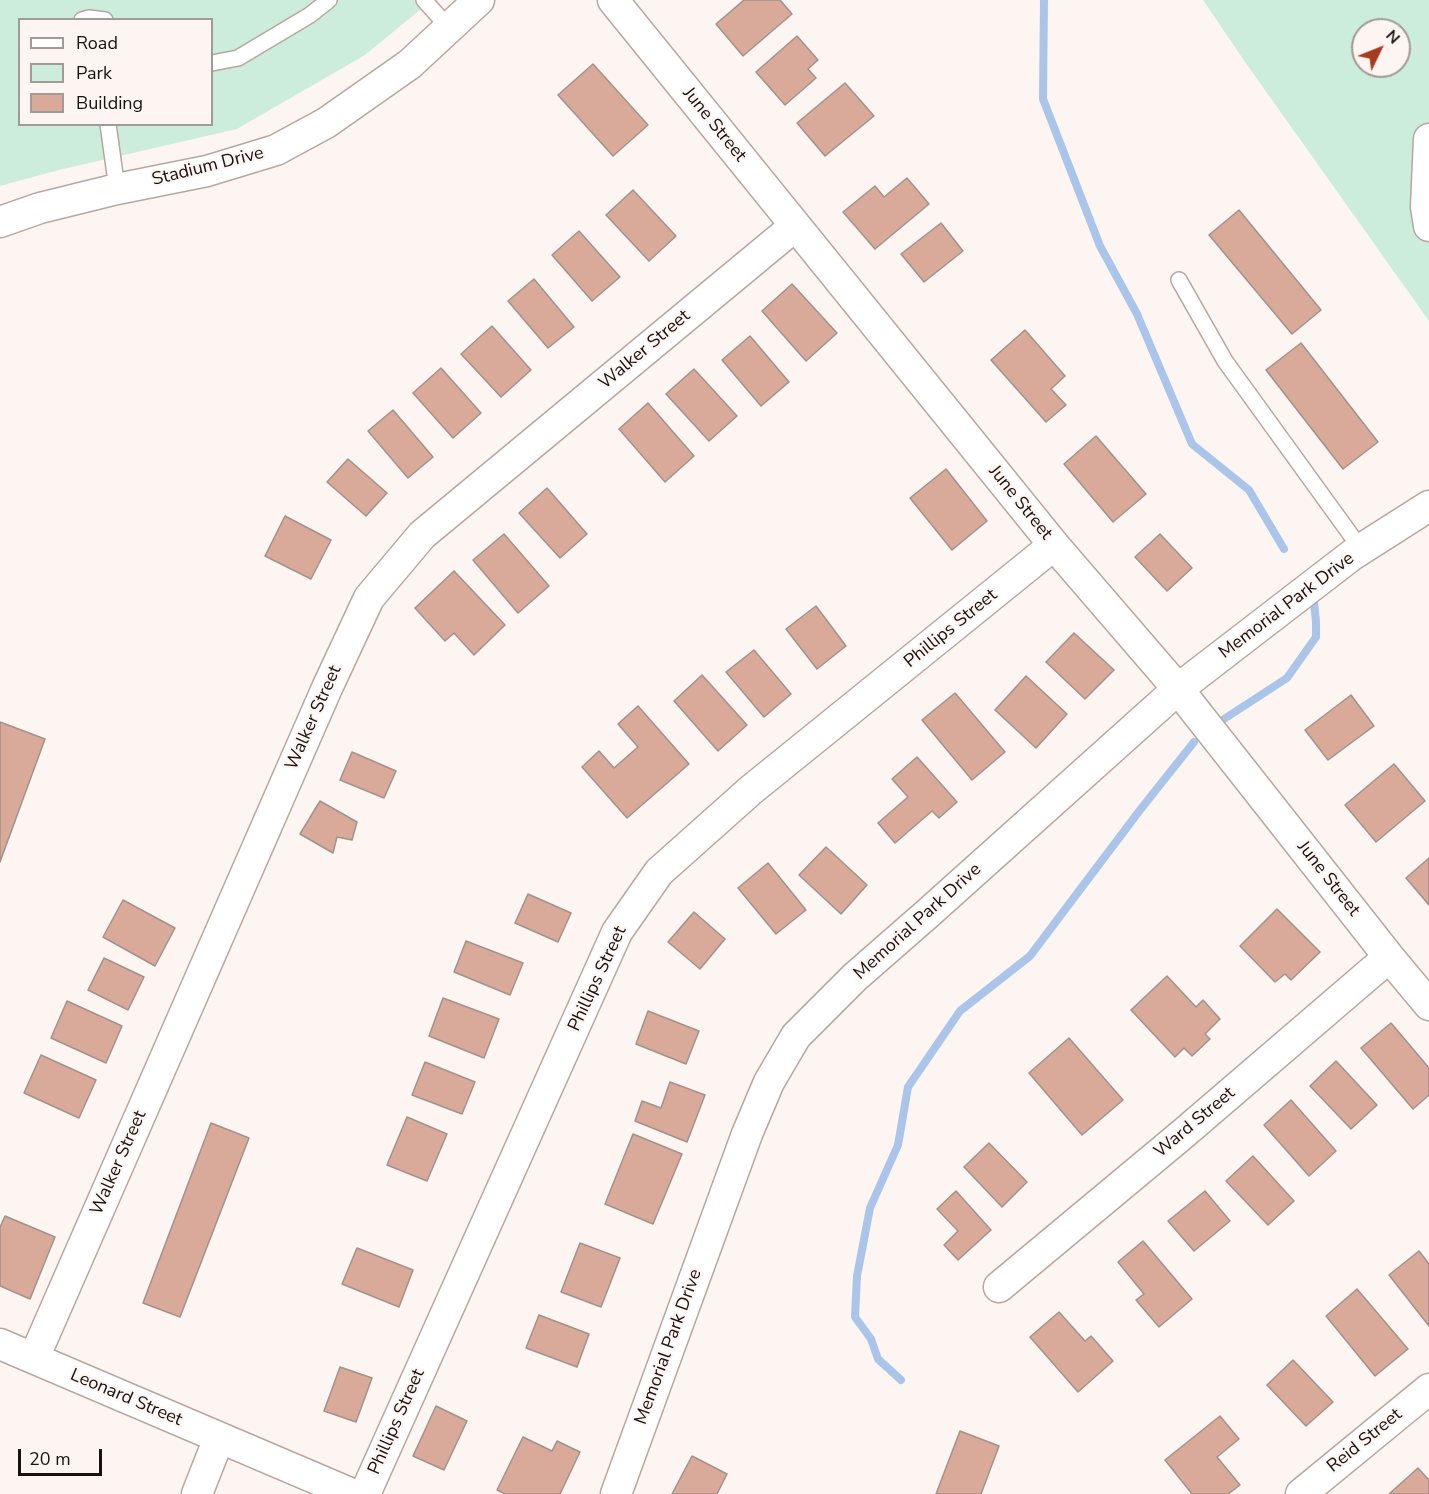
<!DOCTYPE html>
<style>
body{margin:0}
#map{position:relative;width:1429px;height:1494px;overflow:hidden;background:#fdf5f2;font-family:"Nunito Sans",sans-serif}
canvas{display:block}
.legend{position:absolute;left:18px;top:18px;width:195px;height:108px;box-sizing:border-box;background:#fdf5f2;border:2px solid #a19a97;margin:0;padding:8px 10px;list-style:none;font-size:18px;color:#18110f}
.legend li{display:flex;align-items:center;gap:12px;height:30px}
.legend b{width:30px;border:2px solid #a19a97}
.north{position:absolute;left:1351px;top:18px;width:60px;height:60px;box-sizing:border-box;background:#fdf5f2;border:2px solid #a19a97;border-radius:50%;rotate:47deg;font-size:16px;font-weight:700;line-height:24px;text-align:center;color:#18110f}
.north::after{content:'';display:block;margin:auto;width:21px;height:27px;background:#a53c20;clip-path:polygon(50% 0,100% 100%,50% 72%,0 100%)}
.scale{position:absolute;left:18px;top:1449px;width:84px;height:27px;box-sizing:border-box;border:3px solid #18110f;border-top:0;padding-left:8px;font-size:18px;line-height:21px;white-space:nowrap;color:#18110f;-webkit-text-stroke:4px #fdf5f2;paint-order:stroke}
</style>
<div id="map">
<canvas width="1429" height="1494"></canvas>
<ul class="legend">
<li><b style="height:8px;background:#fff"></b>Road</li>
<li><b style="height:16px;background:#cceddb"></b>Park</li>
<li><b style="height:16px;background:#d9aa9a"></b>Building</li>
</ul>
<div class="north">N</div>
<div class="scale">20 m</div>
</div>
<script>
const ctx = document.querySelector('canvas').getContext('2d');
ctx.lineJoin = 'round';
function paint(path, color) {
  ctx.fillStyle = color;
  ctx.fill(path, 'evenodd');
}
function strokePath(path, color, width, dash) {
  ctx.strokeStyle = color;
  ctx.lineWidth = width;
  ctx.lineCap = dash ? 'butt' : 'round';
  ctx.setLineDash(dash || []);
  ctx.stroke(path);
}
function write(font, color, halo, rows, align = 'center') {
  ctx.font = font + ' "Nunito Sans",sans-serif';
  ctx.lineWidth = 4.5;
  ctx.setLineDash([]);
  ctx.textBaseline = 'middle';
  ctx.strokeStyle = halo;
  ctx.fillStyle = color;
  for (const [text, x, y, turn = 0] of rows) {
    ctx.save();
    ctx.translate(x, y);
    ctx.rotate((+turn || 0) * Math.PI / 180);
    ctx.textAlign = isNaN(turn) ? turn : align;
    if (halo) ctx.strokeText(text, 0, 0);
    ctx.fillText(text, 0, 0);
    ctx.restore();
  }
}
paint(new Path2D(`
 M0 0H432L365 55 237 129 59 170 0 186ZM20 20H212V124H20Z
 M1203 0H1429V321L1245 62ZM1363 30H1399V66H1363Z`), '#cceddb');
strokePath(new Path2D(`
 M1044 0 1043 99 1100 246 1137 314 1192 444 1249 490 1284 549
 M1224 719 1287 678 1316 637V622L1314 602
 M901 1380 878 1359 871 1339 855 1317 857 1276 870 1208 898 1145 908 1087 960 1011 1030 956 1140 810 1194 742`), '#abc5ea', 8);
const building = new Path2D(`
 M744 0H780L792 14 743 56 716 24Z
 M797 36 818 60 808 69 816 78 785 105 756 72Z
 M593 64 648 125 613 156 558 95Z
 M845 83 874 116 825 156 797 123Z
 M907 178 929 204 875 249 843 212 875 186 884 197Z
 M633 190 676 236 649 261 606 215Z
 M1239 210 1321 310 1292 334 1209 235Z
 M941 223 963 251 924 282 901 254Z
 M579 231 620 277 592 301 552 255Z
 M534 279 574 327 548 348 508 301Z
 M792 284 837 333 806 361 762 311Z
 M492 326 531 370 501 397 461 354Z
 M1025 330 1065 376 1051 389 1066 405 1046 422 991 360Z
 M750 336 789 382 761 406 722 360Z
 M1301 343 1378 442 1343 469 1266 370Z
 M441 368 481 413 453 438 413 393Z
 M694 369 737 416 709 441 666 394Z
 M648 403 694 456 665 482 619 429Z
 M393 410 433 457 408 478 368 431Z
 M1096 436 1146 494 1113 522 1064 464Z
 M348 459 387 493 366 516 327 482Z
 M946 469 987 521 952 550 910 498Z
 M547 488 587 534 560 558 519 513Z
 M285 516 331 540 311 579 265 556Z
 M504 534 549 586 518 613 473 560Z
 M1160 534 1192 568 1167 591 1135 557Z
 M454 571 505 625 474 655 454 633 445 641 415 608Z
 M816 606 846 646 817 669 786 629Z
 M1074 633 1114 670 1085 699 1046 662Z
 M754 650 791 694 764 717 726 672Z
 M702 675 747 725 718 751 674 701Z
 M1026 676 1067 714 1036 748 995 710Z
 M955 693 1005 752 972 780 922 720Z
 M1351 695 1374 726 1328 760 1305 730Z
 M638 706 689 764 627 818 582 767 599 751 614 768 638 747 618 724Z
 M0 722 45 739 0 862Z
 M352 752 396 771 384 798 340 780Z
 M917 757 957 802 939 818 932 811 895 843 878 823 908 797 892 779Z
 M1394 764 1425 801 1376 842 1345 805Z
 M320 801 357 822 352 840 337 837 333 853 300 834Z
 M826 847 867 885 841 914 799 875Z
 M1429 858V905L1406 878Z
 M768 863 806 910 776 934 738 888Z
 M528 894 571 913 558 942 515 923Z
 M123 900 175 928 155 966 103 937Z
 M1277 909 1320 952 1291 980 1285 974 1275 982 1240 946Z
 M694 912 725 939 700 969 668 942Z
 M466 941 523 963 510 995 454 972Z
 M104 958 144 977 128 1010 88 990Z
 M1167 976 1196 1007 1203 1000 1220 1019 1205 1034 1210 1039 1192 1056 1184 1048 1175 1057 1131 1010Z
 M443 998 499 1019 484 1058 429 1036Z
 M67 1001 122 1026 106 1063 51 1038Z
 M648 1011 699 1031 686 1064 636 1044Z
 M1391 1023 1429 1068V1095L1413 1109 1361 1048Z
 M1069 1038 1123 1100 1082 1135 1029 1073Z
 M41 1055 96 1080 79 1118 24 1093Z
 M1336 1061 1377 1105 1351 1129 1310 1086Z
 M425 1062 475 1082 462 1114 412 1095Z
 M670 1082 705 1095 687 1142 635 1121 642 1101 661 1108Z
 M1291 1100 1336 1151 1309 1176 1264 1125Z
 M407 1117 447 1134 427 1181 387 1165Z
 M211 1123 249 1138 180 1317 143 1303Z
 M633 1134 682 1154 653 1224 605 1204Z
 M989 1143 1027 1182 1002 1207 964 1167Z
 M1253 1156 1294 1201 1268 1225 1226 1181Z
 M956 1191 991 1230 958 1260 944 1245 958 1231 937 1209Z
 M1205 1191 1230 1221 1194 1251 1168 1221Z
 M5 1216 55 1237 30 1299 0 1286V1227Z
 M1143 1241 1192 1299 1159 1327 1136 1300 1144 1294 1118 1262Z
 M580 1243 620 1258 601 1307 561 1292Z
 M357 1248 413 1270 399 1307 342 1284Z
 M1419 1251 1429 1264V1326L1389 1275Z
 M1357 1289 1408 1349 1375 1376 1326 1316Z
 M1059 1312 1085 1341 1091 1336 1113 1361 1078 1392 1030 1337Z
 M539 1315 589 1334 577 1367 526 1348Z
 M1293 1360 1333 1402 1306 1426 1267 1385Z
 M340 1367 372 1378 356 1422 324 1411Z
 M436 1406 467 1421 444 1470 413 1456Z
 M1220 1416 1239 1439 1217 1457 1240 1485 1228 1494H1192L1165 1460Z
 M960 1431 999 1446 981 1494H936Z
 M523 1437 552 1451 557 1441 580 1452 560 1494H505L497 1490Z
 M692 1456 727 1474 717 1494H672Z
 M1418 1468 1429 1480V1494H1389Z`);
paint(building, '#d9aa9a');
strokePath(building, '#a3918b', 1.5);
const lane = new Path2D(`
 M424 0 449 28
 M82 20 89 18 105 20
 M212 63 238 58 310 15 329 0
 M108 124 117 189
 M1179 280 1225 361 1361 549`);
const street = new Path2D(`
 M613 0 1054 545 1178 689 1389 957 1429 1005
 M1429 139 1426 207 1429 226
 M0 222 40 208 117 189 207 171 276 150 326 123 410 64 479 0
 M999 1287 1184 1133 1389 957
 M0 1344 352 1494
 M34 1358 327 688 369 598 422 535 795 226
 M197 1494 219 1438
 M365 1494 617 932 659 872 751 790 1054 545
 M616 1494 747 1134 769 1082 796 1036 855 977 926 915 1178 689 1352 555 1429 506
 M1301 1494 1429 1389`);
strokePath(lane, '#b8a69f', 18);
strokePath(street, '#b8a69f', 33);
strokePath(lane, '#fff', 15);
strokePath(street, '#fff', 30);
write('18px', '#18110f', '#fdf5f2', [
 ["June Street",714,125,51],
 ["Stadium Drive",208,167,-14],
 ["Walker Street",645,350,-40],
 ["June Street",1020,503,51],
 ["Memorial Park Drive",1287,606,-37],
 ["Phillips Street",951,629,-39],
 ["Walker Street",314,718,-66],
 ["June Street",1328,879,52],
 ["Memorial Park Drive",918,922,-42],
 ["Phillips Street",598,979,-65],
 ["Ward Street",1195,1123,-40],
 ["Walker Street",119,1163,-66],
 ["Memorial Park Drive",669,1347,-70],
 ["Leonard Street",126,1398,23],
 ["Phillips Street",397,1422,-66],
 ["Reid Street",1365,1441,-39]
]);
</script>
